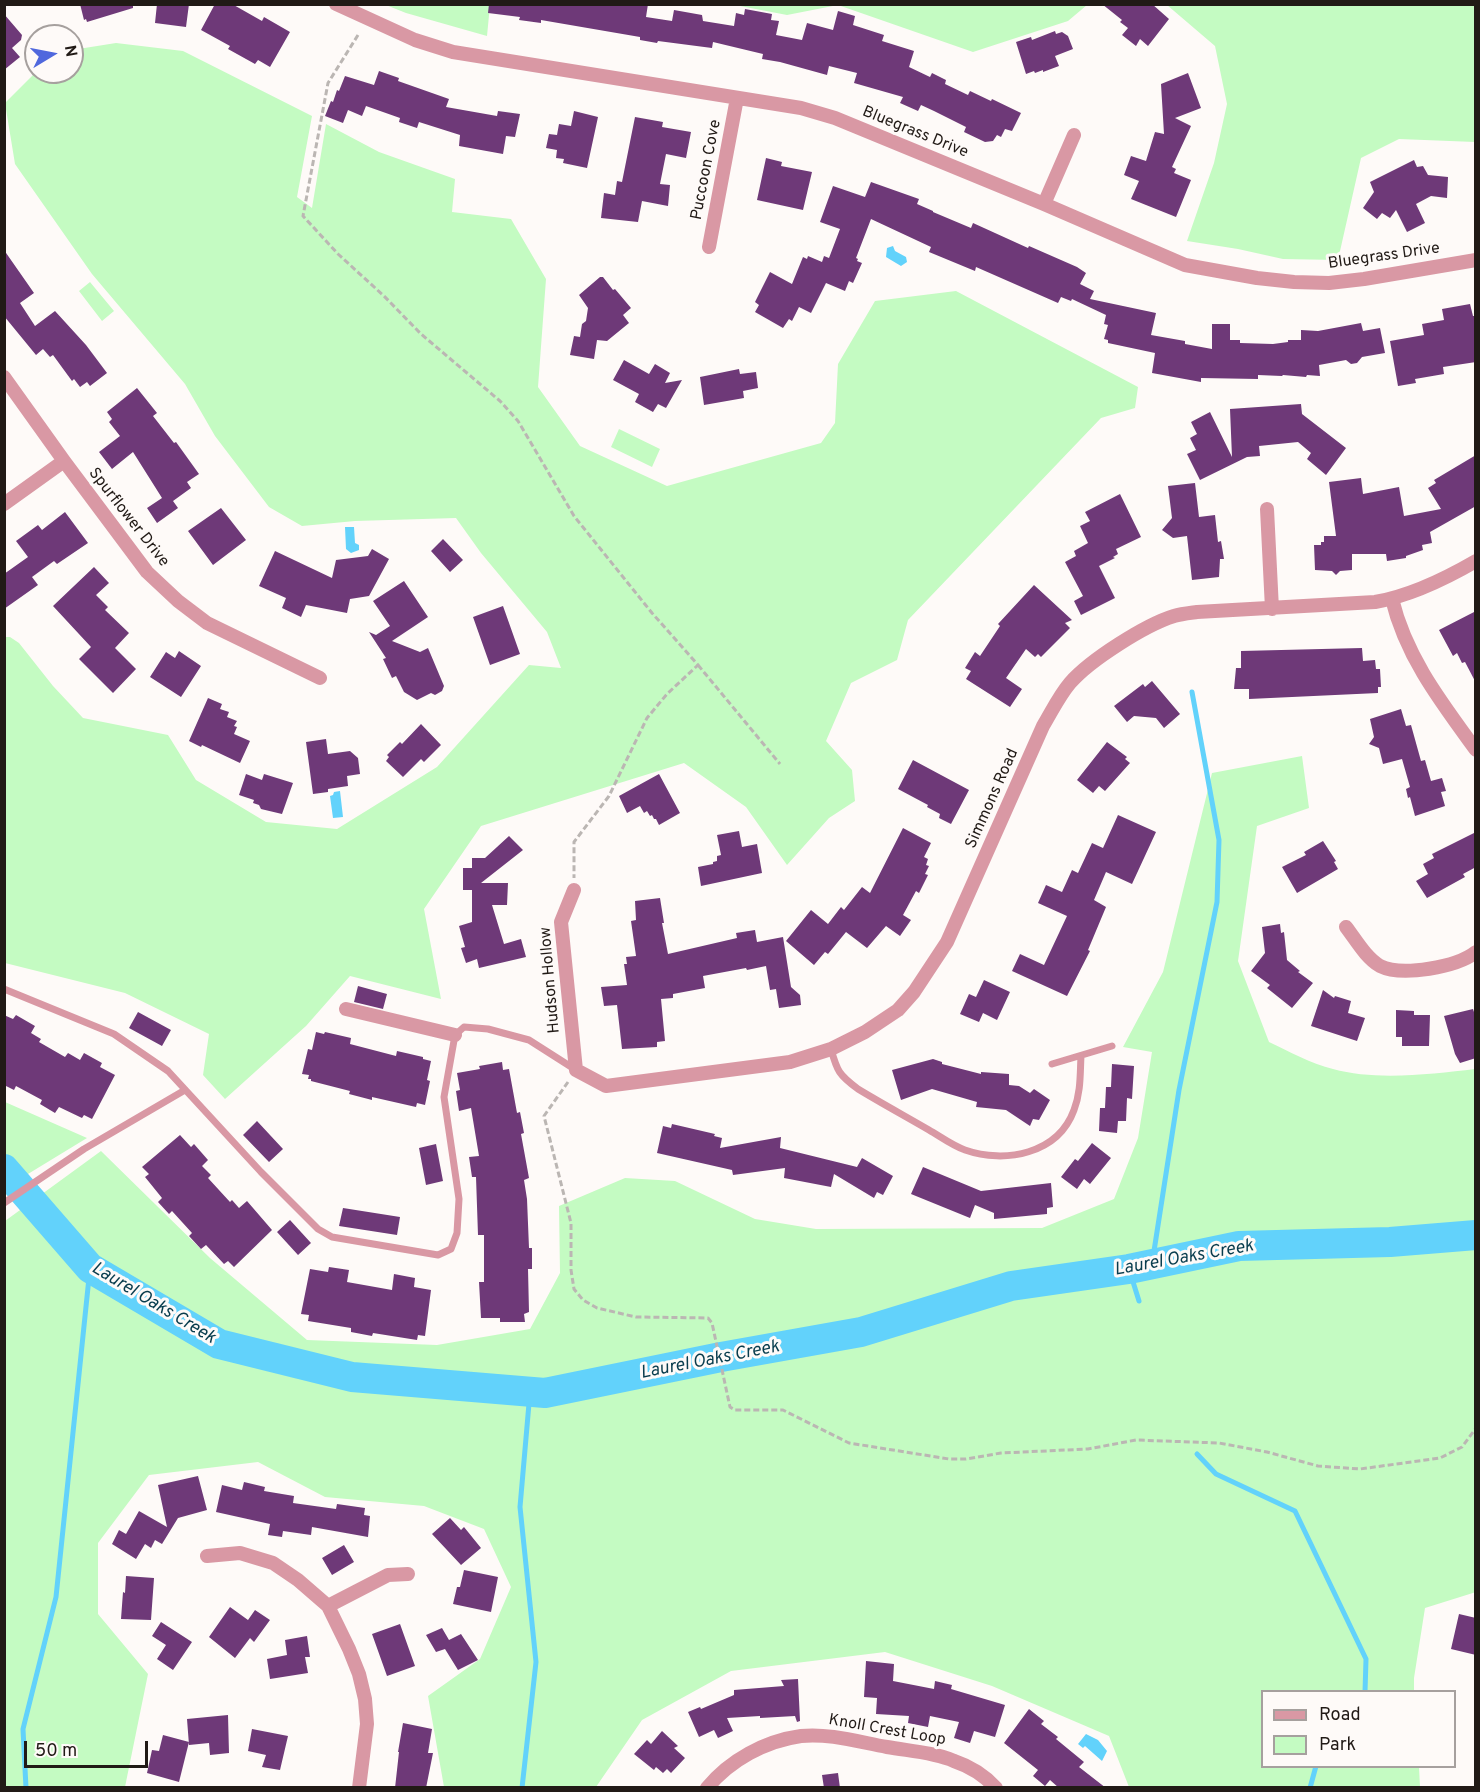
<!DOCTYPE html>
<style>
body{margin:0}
#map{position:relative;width:1480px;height:1792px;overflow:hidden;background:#fefaf8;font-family:Overpass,sans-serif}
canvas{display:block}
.frame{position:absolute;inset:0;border:6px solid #211a16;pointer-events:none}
.legend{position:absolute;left:1261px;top:1690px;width:195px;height:78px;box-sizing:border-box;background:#fefaf8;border:2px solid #a6a09e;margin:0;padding:8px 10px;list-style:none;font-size:18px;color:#211a16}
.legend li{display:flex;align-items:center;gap:12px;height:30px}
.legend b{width:30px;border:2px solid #a6a09e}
.north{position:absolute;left:24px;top:24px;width:60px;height:60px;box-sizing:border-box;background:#fefaf8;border:2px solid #a6a09e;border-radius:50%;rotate:80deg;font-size:16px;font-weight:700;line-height:24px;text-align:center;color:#211a16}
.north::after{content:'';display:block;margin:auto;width:21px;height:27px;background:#5068dd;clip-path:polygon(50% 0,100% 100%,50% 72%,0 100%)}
.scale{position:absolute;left:24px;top:1741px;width:124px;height:27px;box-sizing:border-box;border:3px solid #211a16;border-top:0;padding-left:8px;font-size:18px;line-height:21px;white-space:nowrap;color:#211a16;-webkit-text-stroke:4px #fefaf8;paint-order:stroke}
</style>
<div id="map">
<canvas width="1480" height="1792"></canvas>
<div class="frame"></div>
<ul class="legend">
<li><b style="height:8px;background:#d998a4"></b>Road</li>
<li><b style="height:16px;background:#c4fbc2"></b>Park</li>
</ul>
<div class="north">N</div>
<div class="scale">50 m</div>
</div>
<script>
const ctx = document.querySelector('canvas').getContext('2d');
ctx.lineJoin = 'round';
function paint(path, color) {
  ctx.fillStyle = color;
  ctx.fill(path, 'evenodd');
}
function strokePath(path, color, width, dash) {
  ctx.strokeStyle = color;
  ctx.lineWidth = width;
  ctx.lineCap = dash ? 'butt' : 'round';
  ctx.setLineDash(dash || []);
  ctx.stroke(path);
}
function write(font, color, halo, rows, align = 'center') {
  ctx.font = font + ' Overpass,sans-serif';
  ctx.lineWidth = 6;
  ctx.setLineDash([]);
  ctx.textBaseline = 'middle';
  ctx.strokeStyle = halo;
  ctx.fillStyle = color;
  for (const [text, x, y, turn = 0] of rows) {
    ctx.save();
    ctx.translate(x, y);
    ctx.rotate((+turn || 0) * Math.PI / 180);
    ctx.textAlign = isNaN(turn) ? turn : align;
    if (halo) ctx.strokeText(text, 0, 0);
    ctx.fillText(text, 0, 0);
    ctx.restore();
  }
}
paint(new Path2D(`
 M386 5H490L487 36 406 13Z
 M735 5 1087 4V5L1068 21 973 52 838 5 787 15Z
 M1167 5H1475V142L1399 139 1361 158 1338 260 1283 259 1238 249 1187 241 1214 163 1227 104 1215 46Z
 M116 43 183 51 312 116 297 197 312 208 326 124 379 152 455 179 452 212 511 219 546 279 538 387 580 446 667 486 821 443 835 423 838 364 875 301 956 291 1138 387 1135 408 1101 418 908 620 897 660 851 683 826 741 852 770 855 801 829 818 787 865 746 807 684 763 481 826 424 909 441 999 350 976 306 1026 225 1099 203 1075 209 1034 125 993 5 963V637H10L19 643 53 686 83 718 168 735 196 780 266 822 337 829 437 767 529 665 561 668 547 632 481 553 456 518 355 521 302 526 269 507 215 436 185 384 92 274 15 164 5 103 36 72H72V50Z
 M90 282 114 311 102 321 79 291Z
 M619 429 660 449 652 467 611 447Z
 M1302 756 1309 808 1257 826 1238 961 1269 1042C1288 1051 1312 1064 1333 1069 1376 1081 1432 1074 1475 1069L1476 1592 1425 1608 1414 1678V1691L1262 1692V1766L1419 1767 1420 1787H1129L1109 1736 992 1686 885 1652 731 1671 642 1720 596 1787H444L428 1696 480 1659 511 1587 484 1529 424 1506 325 1497 258 1462 149 1475 98 1543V1614L148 1674 125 1787H5V1221L101 1151 210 1258 307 1340 437 1345 530 1329 560 1273 559 1206 625 1178 675 1181 755 1219 816 1229 1042 1228 1114 1199 1138 1138 1152 1052 1123 1047 1163 972 1212 773Z
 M5 1102 87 1138 5 1188Z`), '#c4fbc2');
paint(new Path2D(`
 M893 246 895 251 906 257 907 262 901 266 886 257 887 248Z
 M345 527H354L355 543 359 545V550L351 553 346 549Z
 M340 791 343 817 333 818 330 796 333 795 334 792Z
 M1086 1734 1098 1740 1107 1751 1102 1761 1085 1746 1083 1748 1078 1744Z`), '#62d2fb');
strokePath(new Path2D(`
 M1152 1264 1179 1090 1217 902 1219 840 1192 692
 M1129 1269 1139 1301
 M1197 1454 1216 1474 1295 1511 1366 1659 1365 1692
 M26 1788 23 1729 56 1597 90 1268
 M522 1788 536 1662 520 1507 530 1392
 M1310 1788 1316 1766`), '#62d2fb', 5);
strokePath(new Path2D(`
 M4 1169 90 1268 219 1344 352 1377 545 1393 721 1357 861 1332 1011 1286 1129 1269 1239 1246 1390 1242 1476 1235`), '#62d2fb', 30);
paint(new Path2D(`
 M80 4H133V8L87 22 86 19 84 20Z
 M157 4H189L186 27 155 23Z
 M215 4H232L262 21 264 17 290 32 270 67 258 60 255 64 228 49 230 46 201 30Z
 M489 4H648L646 17 672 21 674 10 702 15 703 21 734 26 736 13 744 15 745 9 772 14 771 20 779 21 776 35 802 40 807 23 833 30 838 11 855 16 853 25 884 35 882 41 914 51 909 67 930 77 932 73 946 80 945 84 968 95 970 91 991 101 992 99 1021 113 1012 131 1005 129 1001 137 997 135 993 141 985 142 964 132 966 127 934 111 921 105 918 111 900 103 903 97 854 83 857 73 829 66 827 75 780 62 762 59 763 54 713 42 712 48 658 41 657 43 640 40V37L541 20V23L519 20 520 17 488 13Z
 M1102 4H1152L1169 19 1148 46 1140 39 1136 46 1122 35 1128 28 1120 22 1122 20Z
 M4 14 22 35 21 40 12 48 20 57 4 70Z
 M1055 31 1056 34 1062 32 1068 36 1073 49 1055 56 1059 66 1043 72V70L1035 73 1034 71 1026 74 1016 42 1031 37 1032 40Z
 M379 71 399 78 398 81 449 99 446 107 497 116 498 111 520 114 515 137 506 136 503 154 459 146 460 135 419 122 417 128 399 122 400 118 366 106 362 116 348 110 343 123 325 116 331 101 333 102 337 90 339 91 345 76 374 85Z
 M1188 73 1201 108 1175 118 1191 126 1172 167 1176 169 1174 173 1191 180 1176 217 1131 199 1139 181 1124 175 1131 156 1146 161 1155 132 1164 134 1161 84Z
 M574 111 598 117 587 168 563 163 564 159 556 158 557 150 546 148 549 134 557 135 559 124 571 126Z
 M635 117 663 122 662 127 691 132 686 158 666 154 660 184 670 185 668 206 642 201 638 222 601 218 604 193 615 195 617 181 622 182Z
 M766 158 782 162 781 166 812 172 803 210 757 200Z
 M1414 160 1417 167 1423 166 1428 175 1448 177 1447 198 1431 196 1416 204 1425 223 1407 232 1396 210 1390 218 1382 213 1377 219 1363 208 1374 192 1370 182Z
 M871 182 919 199 917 204 933 211V212L971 228 973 223 1028 248 1029 246 1077 267 1086 273 1080 284 1094 291 1090 299 1156 313 1151 335 1185 341V344L1212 349V324H1230V340H1240V343L1273 344 1288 342V340H1301V330L1318 331 1361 323 1363 331 1380 328 1385 353 1362 357 1357 363 1351 364 1346 360 1319 365 1320 376 1307 375 1306 377 1283 375 1282 376 1258 375V379L1201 378V382L1152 373 1155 353 1108 343V340L1104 339 1108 325 1104 324 1106 315 1072 299 1071 301 1061 297 1058 303 976 267 975 271 929 252 931 247 871 219 856 258 858 259 857 261 862 263 853 283 849 281 845 291 826 283 811 313 799 307 792 321 789 319 783 328 755 312 759 305 755 302 770 272 792 284 803 257 807 259 808 256 822 262 824 256 829 258 840 229 820 222 833 186 865 197Z
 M4 250 34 293 20 303 35 326 55 311 86 345 107 373 90 386 87 382 80 387 74 379 72 381 53 355 50 357 43 349 36 355 4 316Z
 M600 277H603L613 290 615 289 631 308 623 315 629 323 607 341 597 340 594 359 570 355 574 336 580 337 582 324 586 321 588 308 579 295Z
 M1470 304 1473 316H1476V362L1443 367 1444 374 1415 379 1416 383 1398 386 1390 341 1424 335 1422 324 1444 320 1442 309Z
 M624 360 649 374 655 364 670 373 665 383 682 380 666 408 658 404 653 412 635 402 639 394 613 380Z
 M739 369 740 374 756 372 758 388 743 391 744 398 704 405 700 377Z
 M137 388 157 413 153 416 174 443 176 442 199 474 187 482 191 488 173 501 178 508 157 523 147 508 162 498 133 452 112 469 99 452 120 436 109 422 112 419 107 412Z
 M1301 404 1302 414 1346 448 1326 475 1307 459 1311 453 1298 442 1259 446 1260 456 1247 457 1200 480 1187 454 1196 450 1190 438 1197 434 1191 422 1210 412 1232 457 1230 409Z
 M1476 455V506L1430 532 1432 543 1422 545 1423 550 1406 556V558L1387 561 1386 554H1352V570L1340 571 1336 575 1332 571 1315 570 1314 545H1321V542H1324V536H1336L1329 482 1361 478 1363 494 1399 487 1404 516 1441 509 1428 488 1436 483 1434 480Z
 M1195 483 1199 517 1215 515 1218 542 1221 541 1224 559H1220L1219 577 1192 580 1187 536 1173 538 1162 530 1172 518 1168 486Z
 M1120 494 1141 537 1116 549 1118 554 1113 557 1115 558 1099 566 1115 598 1081 615 1074 601 1083 596 1065 562 1076 556 1074 551 1088 543 1080 526 1090 521 1085 512Z
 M221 508 246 540 213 565 188 531Z
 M65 512 88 543 57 564 54 561 32 577 38 585 4 609V574L28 557 16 541 38 525 42 530Z
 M443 539 463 560 450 572 431 551Z
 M372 549 389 559 369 596 350 599 347 613 306 605 301 617 282 608 286 598 259 586 275 551 332 578 336 560 368 556Z
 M94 567 109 583 96 595 108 607 105 610 129 633 115 648 136 669 113 693 79 659 91 647 53 606Z
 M404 581 428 617 392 641 420 652 428 648 444 686 442 691 435 695 431 693 417 700 404 692 396 676 392 678 383 659 386 658 369 632 376 635 390 626 373 601Z
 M1034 585 1072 620 1065 623 1070 628 1041 657 1038 654 1035 657 1026 649 1006 678 1022 689 1010 707 966 679 971 671 965 668 975 652 980 656 1000 626 998 624Z
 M503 606 520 654 490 665 473 617Z
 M1476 611V683L1465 662 1462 663 1457 653 1453 656 1439 630Z
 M1362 648 1363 661 1375 660 1376 669H1380L1381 687H1378V693L1249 699V689H1234L1236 668H1241V651Z
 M179 651 201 666 181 697 150 677 166 652 175 658Z
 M1152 681 1180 714 1164 728 1156 718 1134 716 1127 722 1114 706 1143 684 1145 687Z
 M208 698 222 704 220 709 229 712 227 717 237 721 234 726 237 727 234 734 250 741 240 763 202 745 201 747 189 741Z
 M1401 709 1406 726 1411 725 1421 761 1425 760 1431 781 1442 778 1446 791 1441 792 1445 806 1415 816 1410 797 1408 798 1406 789 1410 787 1402 759 1383 764 1379 748 1369 744 1374 737 1370 719Z
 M421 724 441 745 424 762 421 759 403 777 386 761 389 757 387 755 400 742 402 744Z
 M326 739 328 754 350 751 358 758 360 774 347 776 348 786 328 789V792L313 794 306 742Z
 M1107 742 1127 757 1125 759 1130 763 1105 791 1099 786 1093 793 1077 780Z
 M913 760 969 790 951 824 939 818 940 814 927 807 928 805 898 789Z
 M246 774 262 780 264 774 293 783 282 814 261 809 259 805 253 803 254 800 239 795Z
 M659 774 680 813 659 825 656 819H654L652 815 650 816 647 811 644 813 640 806 627 813 619 796Z
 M1118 815 1156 832 1132 884 1106 872 1094 900 1106 907 1088 950 1090 951 1067 996 1012 971 1020 954 1044 965 1067 916 1038 903 1046 885 1062 892 1072 870 1078 873 1092 843 1103 848Z
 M903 828 931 843 924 857 928 859 926 865 929 866 925 874 928 875 919 893 916 891 903 915 911 920 900 936 886 926 867 948 846 932 828 954 825 952 814 965 786 941 811 910 828 924 841 907 844 910 862 887 870 893Z
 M739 831 742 847 757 844 762 873 701 886 698 867 713 864V862L717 861V856L721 855 717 835Z
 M1476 832V867L1463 874 1465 877 1427 898 1416 881 1428 874 1423 864 1434 858 1432 854Z
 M509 836 523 850 481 883H508L507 905H492L504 944 521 939 526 957 479 968 477 959 466 963 461 948 465 947 459 926 472 922V890H463V868H472V858H485Z
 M1323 841 1336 861 1334 862 1338 869 1297 893 1282 867 1306 855 1304 852Z
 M660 898 664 923H662L668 954 737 938 736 933 755 930 757 942 783 937 791 987 800 995 801 1005 779 1008 776 989 770 990 766 966 747 970 746 968 703 976 705 988 673 994V998L661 999 665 1041 657 1042V1047L622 1049 617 1005 604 1006 601 987 627 985 624 964H627L626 957 636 956 631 921 636 920 635 901Z
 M1280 924 1281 933 1284 932 1287 960 1300 971 1298 972 1313 983 1292 1008 1267 988 1270 985 1251 971 1265 953 1262 927Z
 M984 980 1010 992 997 1020 983 1013 979 1022 960 1014 969 994 976 997Z
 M358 986 387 994 383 1009 354 1002Z
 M1323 990 1334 998 1335 996 1351 1001 1348 1013 1365 1018 1357 1041 1311 1026Z
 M1473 1009 1476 1018V1058L1460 1063 1455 1054 1444 1016Z
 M1396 1010 1414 1011V1015H1430L1429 1046H1402V1037H1396Z
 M138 1012 171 1030 162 1046 129 1028Z
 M4 1015 13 1019 16 1015 35 1026 31 1033 41 1039 39 1042 65 1057 68 1053 80 1060 84 1053 102 1063 100 1067 115 1075 92 1119 84 1115 82 1118 59 1107 55 1113 40 1104 42 1100 16 1086 14 1090 4 1085Z
 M316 1032 324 1034 325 1032 351 1038 350 1044 396 1056 397 1051 423 1057V1059L431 1061 427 1080 430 1081 425 1105 417 1103 416 1107 372 1097V1100L349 1094 350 1091 311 1081V1079H308L309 1075 302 1074 308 1049 312 1050Z
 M933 1059 942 1062V1064L981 1074V1072L1009 1074V1085L1019 1086 1030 1093 1034 1089 1050 1100 1039 1120 1033 1119 1030 1126 1006 1110 976 1107 977 1102 932 1089 901 1100 892 1070Z
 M502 1062 503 1070 509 1069 517 1113 520 1112 524 1133 521 1134 529 1178 524 1180 527 1199 529 1248H532V1269H528L529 1312 524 1314 525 1322H500V1318H481L479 1282H484V1235H478L476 1177H472L469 1157 479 1156 471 1108 459 1111 456 1091 460 1090 457 1073 480 1069 479 1066Z
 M1112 1064 1134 1066 1132 1099 1127 1098 1126 1121H1118L1117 1133 1099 1131 1100 1108H1105L1106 1087H1111Z
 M257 1121 283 1149 269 1162 243 1135Z
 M672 1124 715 1134 714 1136 722 1138 720 1148 781 1137 780 1148 857 1167 862 1158 893 1176 883 1195 877 1192 874 1198 834 1174 831 1187 784 1178 785 1168 733 1175 732 1170 657 1153 663 1126 671 1128Z
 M180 1135 191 1147 194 1144 208 1160 202 1166 211 1175 208 1178 230 1202 232 1200 239 1208 247 1201 272 1230 234 1267 228 1261 224 1264 206 1245 201 1249 189 1236 192 1233 172 1211 169 1214 158 1202 162 1198 145 1177 149 1174 142 1167Z
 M1092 1143 1111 1158 1090 1184 1084 1179 1077 1189 1061 1177 1075 1159 1078 1161Z
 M436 1144 443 1181 426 1185 419 1148Z
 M923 1167 981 1191 1051 1183 1053 1207 1047 1208V1214L994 1219V1213L975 1205 970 1218 911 1194Z
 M343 1208 400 1217 397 1235 339 1226Z
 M290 1220 311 1243 298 1255 277 1232Z
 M329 1267 349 1270 347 1282 392 1290 394 1274 415 1278 414 1287 431 1290 425 1336 418 1335 417 1340 373 1333 372 1336 351 1332V1328L308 1321 309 1315 301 1314 310 1269 328 1272Z
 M198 1476 207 1510 178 1518 162 1544 155 1540 151 1548 145 1544 136 1559 112 1544 119 1530 126 1534 139 1511 167 1527 158 1485Z
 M244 1482 265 1487 264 1491 294 1496 293 1503 336 1509 337 1504 365 1508 364 1515 370 1516 368 1537 312 1527 311 1535 283 1531 282 1537 268 1535 270 1524 216 1512 222 1485 242 1490Z
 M450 1518 461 1530 464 1527 481 1548 461 1565 432 1534Z
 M344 1545 354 1562 332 1575 322 1558Z
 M464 1570 498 1577 491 1612 453 1604 457 1587H460Z
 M126 1576 154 1578 151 1620 121 1619 123 1592 125 1593Z
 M230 1607 248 1620 255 1610 270 1620 254 1642 250 1638 235 1658 209 1637Z
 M1459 1614 1476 1618V1655L1451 1649Z
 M161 1622 192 1642 173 1670 157 1659 166 1645 152 1636Z
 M400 1624 415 1666 387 1676 372 1634Z
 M442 1628 449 1640 461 1634 478 1660 458 1670 445 1649 436 1652 426 1635Z
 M307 1636 310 1657H305L308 1673 270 1679 267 1659 287 1655 285 1640Z
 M866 1661 894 1664 893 1681 934 1689 935 1681 952 1685 951 1689 1005 1705 995 1737 974 1731 970 1743 954 1738 959 1722 930 1716 928 1727 908 1723 909 1716 876 1714 877 1698 864 1697Z
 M798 1679 800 1721 797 1722 795 1716 760 1718V1716L727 1718 733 1731 718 1738 714 1730 699 1737 688 1712 700 1707 701 1709 734 1695V1690L784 1686 781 1680Z
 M1029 1709 1044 1721 1041 1724 1058 1737 1056 1739 1084 1762 1079 1767 1106 1788H1059L1050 1780 1045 1786 1033 1776 1038 1770 1004 1743Z
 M228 1715 229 1753 210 1755 209 1743 189 1745 187 1719Z
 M403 1723 432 1729 428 1753H433L426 1788H395L399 1752H398Z
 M252 1729 288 1736 280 1770 262 1767 266 1755 248 1751Z
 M662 1731 678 1746 674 1748 685 1758 671 1773 667 1769 663 1773 656 1767 654 1770 634 1754 647 1740 651 1744Z
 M163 1735 189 1742 179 1782 147 1773 152 1750 159 1751Z
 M838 1773 840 1788H824L822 1775Z`), '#6e3978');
strokePath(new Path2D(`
 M358 35 328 83 303 216 338 254 384 296 421 334 500 401 518 421 574 516 652 613 698 665 667 694 647 718 609 796 574 842V878
 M698 665 780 764
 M568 1082 544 1116 571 1223V1270L574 1289 583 1300 597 1308 636 1317 708 1318 712 1323 730 1407 735 1410H783L849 1443 949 1459H966L1001 1453 1088 1449 1136 1440 1219 1443 1267 1452 1318 1466 1360 1469 1440 1458 1462 1447 1476 1428`), '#bbb6b3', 3, [6, 3]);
strokePath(new Path2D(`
 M4 989 114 1034 168 1071 261 1172 318 1229 332 1237 438 1255 451 1249 457 1233 459 1199 444 1097 455 1035 464 1027 488 1029 529 1040 576 1070
 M831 1049C837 1071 839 1075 858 1089 881 1103 905 1116 929 1130 941 1137 953 1146 965 1150 1005 1164 1058 1154 1074 1110 1081 1092 1080 1074 1081 1056
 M1052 1064 1112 1046
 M4 1203 84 1149 185 1090`), '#d998a4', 7);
strokePath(new Path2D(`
 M336 4 415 40 453 52 801 108 835 118 1044 204 1185 265 1257 278 1294 282 1329 283 1364 279 1476 260
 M1044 204 1074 135
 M709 247 737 98
 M4 377 64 461 147 572 178 601 207 623 320 678
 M4 504 64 461
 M1267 509 1272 609
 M1392 599C1406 657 1441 702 1476 750
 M574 890 561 922 576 1070 606 1086 790 1062 831 1049 865 1032 898 1010 914 992 947 942 1043 726C1052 711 1059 696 1070 683 1090 660 1145 625 1174 616 1181 614 1190 613 1197 612L1375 602C1410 596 1445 579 1476 561
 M1346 927C1356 940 1366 958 1380 966 1402 977 1457 967 1476 952
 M346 1009 455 1035
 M207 1556 240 1553 273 1563 298 1580 328 1606 349 1649 359 1674 365 1699 367 1724 359 1788
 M328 1606 388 1575 408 1574
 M707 1788C730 1760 765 1741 801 1736 829 1733 859 1742 887 1747 909 1751 933 1752 954 1761 969 1766 985 1776 996 1788`), '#d998a4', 14);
write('16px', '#211a16', '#fefaf8', [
 ["Bluegrass Drive",915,133,22],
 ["Puccoon Cove",707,170,-79],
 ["Bluegrass Drive",1384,257,-8],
 ["Spurflower Drive",128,518,52],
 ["Simmons Road",993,799,-66],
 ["Hudson Hollow",551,980,-95],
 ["Knoll Crest Loop",887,1731,10]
]);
write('italic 18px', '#083c4d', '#fefaf8', [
 ["Laurel Oaks Creek",1184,1259,-10],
 ["Laurel Oaks Creek",153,1304,31],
 ["Laurel Oaks Creek",710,1361,-11]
]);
</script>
